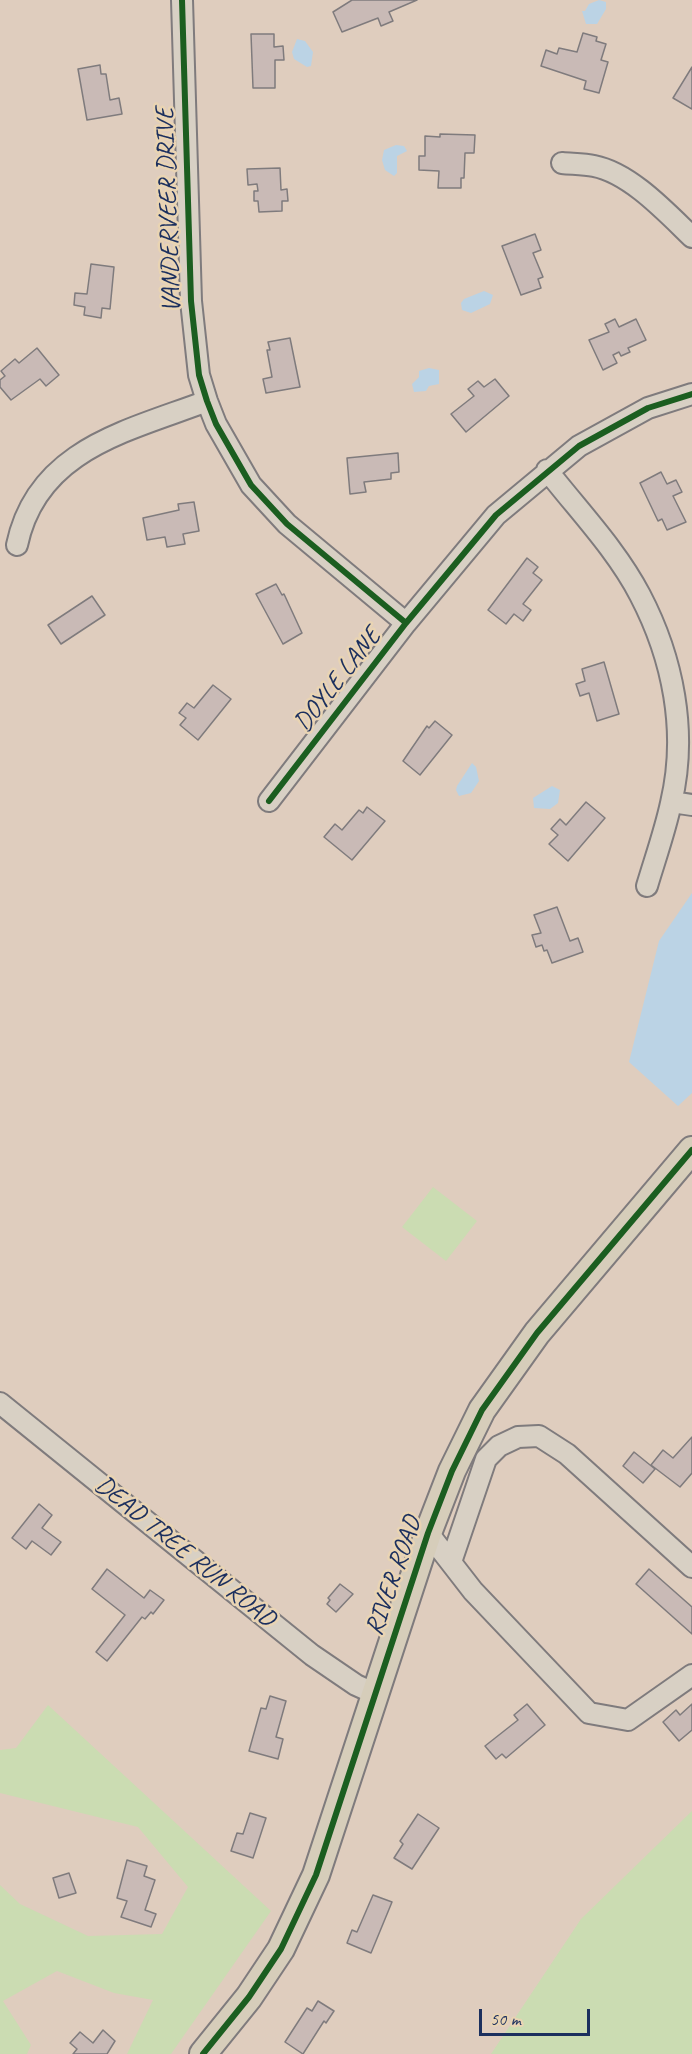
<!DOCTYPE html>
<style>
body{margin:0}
#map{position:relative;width:692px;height:2054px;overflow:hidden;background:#dfcdbe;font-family:Caveat,sans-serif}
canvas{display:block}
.scale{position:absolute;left:479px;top:2009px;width:111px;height:27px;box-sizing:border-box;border:3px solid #1b2f5e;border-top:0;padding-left:8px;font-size:18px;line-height:21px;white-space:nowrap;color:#1b2f5e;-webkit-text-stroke:4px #e9d4b3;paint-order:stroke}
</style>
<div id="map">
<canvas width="692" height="2054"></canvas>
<div class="scale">50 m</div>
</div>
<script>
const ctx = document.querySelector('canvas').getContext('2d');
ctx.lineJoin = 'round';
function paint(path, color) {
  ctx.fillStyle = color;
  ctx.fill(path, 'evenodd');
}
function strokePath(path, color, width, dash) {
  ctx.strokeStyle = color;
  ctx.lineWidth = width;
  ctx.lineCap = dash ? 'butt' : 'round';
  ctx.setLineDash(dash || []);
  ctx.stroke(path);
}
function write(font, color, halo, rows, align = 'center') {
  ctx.font = font + ' Caveat,sans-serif';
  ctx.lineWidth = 5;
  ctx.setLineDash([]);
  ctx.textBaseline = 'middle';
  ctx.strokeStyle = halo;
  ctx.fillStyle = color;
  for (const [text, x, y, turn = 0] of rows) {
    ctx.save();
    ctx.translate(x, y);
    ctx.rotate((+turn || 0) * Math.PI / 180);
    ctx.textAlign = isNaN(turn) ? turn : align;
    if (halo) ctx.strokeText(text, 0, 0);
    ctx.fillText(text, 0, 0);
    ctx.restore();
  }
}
paint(new Path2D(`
 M433 1187 477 1221 446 1261 402 1227Z
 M48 1705 271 1911 171 2054H127L153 2000 114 1993 57 1971 3 2001 31 2045 27 2054H0V1885L20 1904 88 1936 162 1934 188 1887 138 1827 0 1793V1750L16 1748Z
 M692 1811V2054H491L581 1919Z`), '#cbdcb2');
paint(new Path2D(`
 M599 0 606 2V9L597 24H586L582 11H585L589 4Z
 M297 39 305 41 313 52 311 66 307 67 294 59 292 52Z
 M396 145 404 146 407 151 397 156V173L394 176 385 170 382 160 384 150Z
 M484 291 493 295 490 304 471 313 462 310 461 303 464 299Z
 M429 368 439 370V384L429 386 426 391 414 392 412 384 419 377V371Z
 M472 763 476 767 479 781 471 793 459 796 456 790 457 786Z
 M552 786 560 790 558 803 550 809 534 808 533 798Z
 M692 893V1093L678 1106 629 1062 659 941Z`), '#bbd3e5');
const building = new Path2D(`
 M352 0H417L389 12 393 21 381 26 378 18 342 32 333 12Z
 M583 33 597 37 596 41 606 44 601 60 608 62 599 93 584 89 586 81 541 66 546 50 557 54 559 48 577 52Z
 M251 34H274V47L283 46 284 60H275V88H253Z
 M100 65 101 74H106L110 100 119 98 122 114 87 120 78 69Z
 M692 67V109L673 98Z
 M440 134 475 135 474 153H465L464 178H461V188H438L439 171 419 170V156H425V136L440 137Z
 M280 168 281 190 287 189 288 201H282V211L259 212 258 201H254V191H258L257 184 248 185 247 169Z
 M535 234 541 250 533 253 543 277 538 279 541 288 521 295 502 246Z
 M91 264 114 267 110 309 102 308 101 318 84 315 85 307 74 305 75 293 87 294Z
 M615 319 619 327 636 319 646 340 628 348 630 352 621 356 619 352 613 355 617 363 603 370 589 340 609 332 605 324Z
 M290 338 300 387 266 393 263 379 272 377 267 350H270L268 342Z
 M37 348 59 375 46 386 40 379 11 400 0 387V380L5 376 1 371 15 359 19 363Z
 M495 379 509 396 466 432 451 414 474 396 468 389 478 381 484 387Z
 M398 453 399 472 391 473V479L364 482 366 492 350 494 347 458Z
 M661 472 667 484 676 480 682 492 673 496 686 522 667 530 662 519 658 521 640 483Z
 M194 502 199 531 183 534 185 544 167 547 165 537 147 540 143 518 179 510 178 504Z
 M527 558 538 567 533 573 542 580 523 604 531 610 523 621 514 614 506 624 488 610Z
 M276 584 282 595 284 594 302 633 283 644 256 594Z
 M92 596 105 615 61 644 48 625Z
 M604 662 619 714 597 721 589 693 580 696 576 684 585 681 582 669Z
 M213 685 231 699 198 740 180 725 186 718 179 713 187 703 194 708Z
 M435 721 452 735 420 775 403 761 427 726 429 728Z
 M586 802 605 818 568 861 549 844 558 835 551 829 560 819 566 825Z
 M367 807 385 821 352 860 324 837 335 824 342 830 359 810 363 813Z
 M557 907 570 941 578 938 583 952 552 963 547 950 544 951 542 945 536 947 532 935 541 933 534 915Z
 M692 1437V1473L680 1487 651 1465 663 1450 673 1458Z
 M634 1452 655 1469 643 1483 623 1466Z
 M39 1504 52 1515 42 1528 61 1542 51 1555 32 1541 26 1549 12 1538Z
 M107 1569 144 1598 150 1590 164 1600 153 1614 151 1612 145 1619 142 1617 107 1661 96 1652 125 1615 92 1589Z
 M649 1569 692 1607V1634L636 1584Z
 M340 1584 353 1594 336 1612 327 1604 330 1600 328 1598Z
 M270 1696 286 1701 276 1737 283 1739 278 1759 249 1751 261 1708 266 1709Z
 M527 1704 545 1725 506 1758 502 1754 496 1759 485 1746 518 1720 514 1715Z
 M692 1704V1730L679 1741 663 1722 676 1710 680 1715Z
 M250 1813 266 1818 253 1858 231 1851 237 1833 243 1834Z
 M418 1814 439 1828 412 1869 394 1858 403 1844 400 1841Z
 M127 1860 147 1866 144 1876 155 1880 145 1910 156 1914 151 1927 121 1917 127 1901 117 1898Z
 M69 1873 76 1893 59 1898 53 1878Z
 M373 1895 392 1902 371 1953 347 1943 352 1930 357 1932Z
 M318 2001 334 2011 326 2023 324 2021 303 2054 285 2042 307 2008 312 2011Z
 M103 2030 115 2041 107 2054H73L77 2049 70 2043 80 2032 93 2043Z`);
paint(building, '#c9bab6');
strokePath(building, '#7f7b7d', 1.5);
const minor = new Path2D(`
 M182 0 191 301 199 375 207 401 216 424 251 485 287 524 406 623
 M562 163C572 164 584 164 594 166 630 173 666 212 692 237
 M547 470C578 510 616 549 640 595 673 658 688 732 671 803 665 831 655 859 647 886
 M17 545C37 449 128 431 207 401
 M269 801 406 623 496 515 579 446 648 408 692 394
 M672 802 692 805
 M0 1403 312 1655 356 1685 376 1694
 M428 1533 473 1591 589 1713 628 1720 692 1675
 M451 1562 486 1459 499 1446 518 1437 539 1436 567 1454 692 1567`);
const major = new Path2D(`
 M203 2054 249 1997 281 1949 316 1875 428 1533 452 1471 482 1410 537 1333 692 1150`);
strokePath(minor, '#7f7b7d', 24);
strokePath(major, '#7f7b7d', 30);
strokePath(minor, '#d8d0c4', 20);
strokePath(major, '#d6cdba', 26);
strokePath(new Path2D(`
 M182 0 191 301 199 375 207 401 216 424 251 485 287 524 406 623
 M269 801 406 623 496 515 579 446 648 408 692 394
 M203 2054 249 1997 281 1949 316 1875 428 1533 452 1471 482 1410 537 1333 692 1150`), '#1b5e20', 6);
write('26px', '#1b2f5e', '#e9d4b3', [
 ["VANDERVEER DRIVE",169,210,-92],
 ["DOYLE LANE",338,680,-52],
 ["DEAD TREE RUN ROAD",185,1552,39],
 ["RIVER ROAD",394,1576,-71]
]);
</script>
